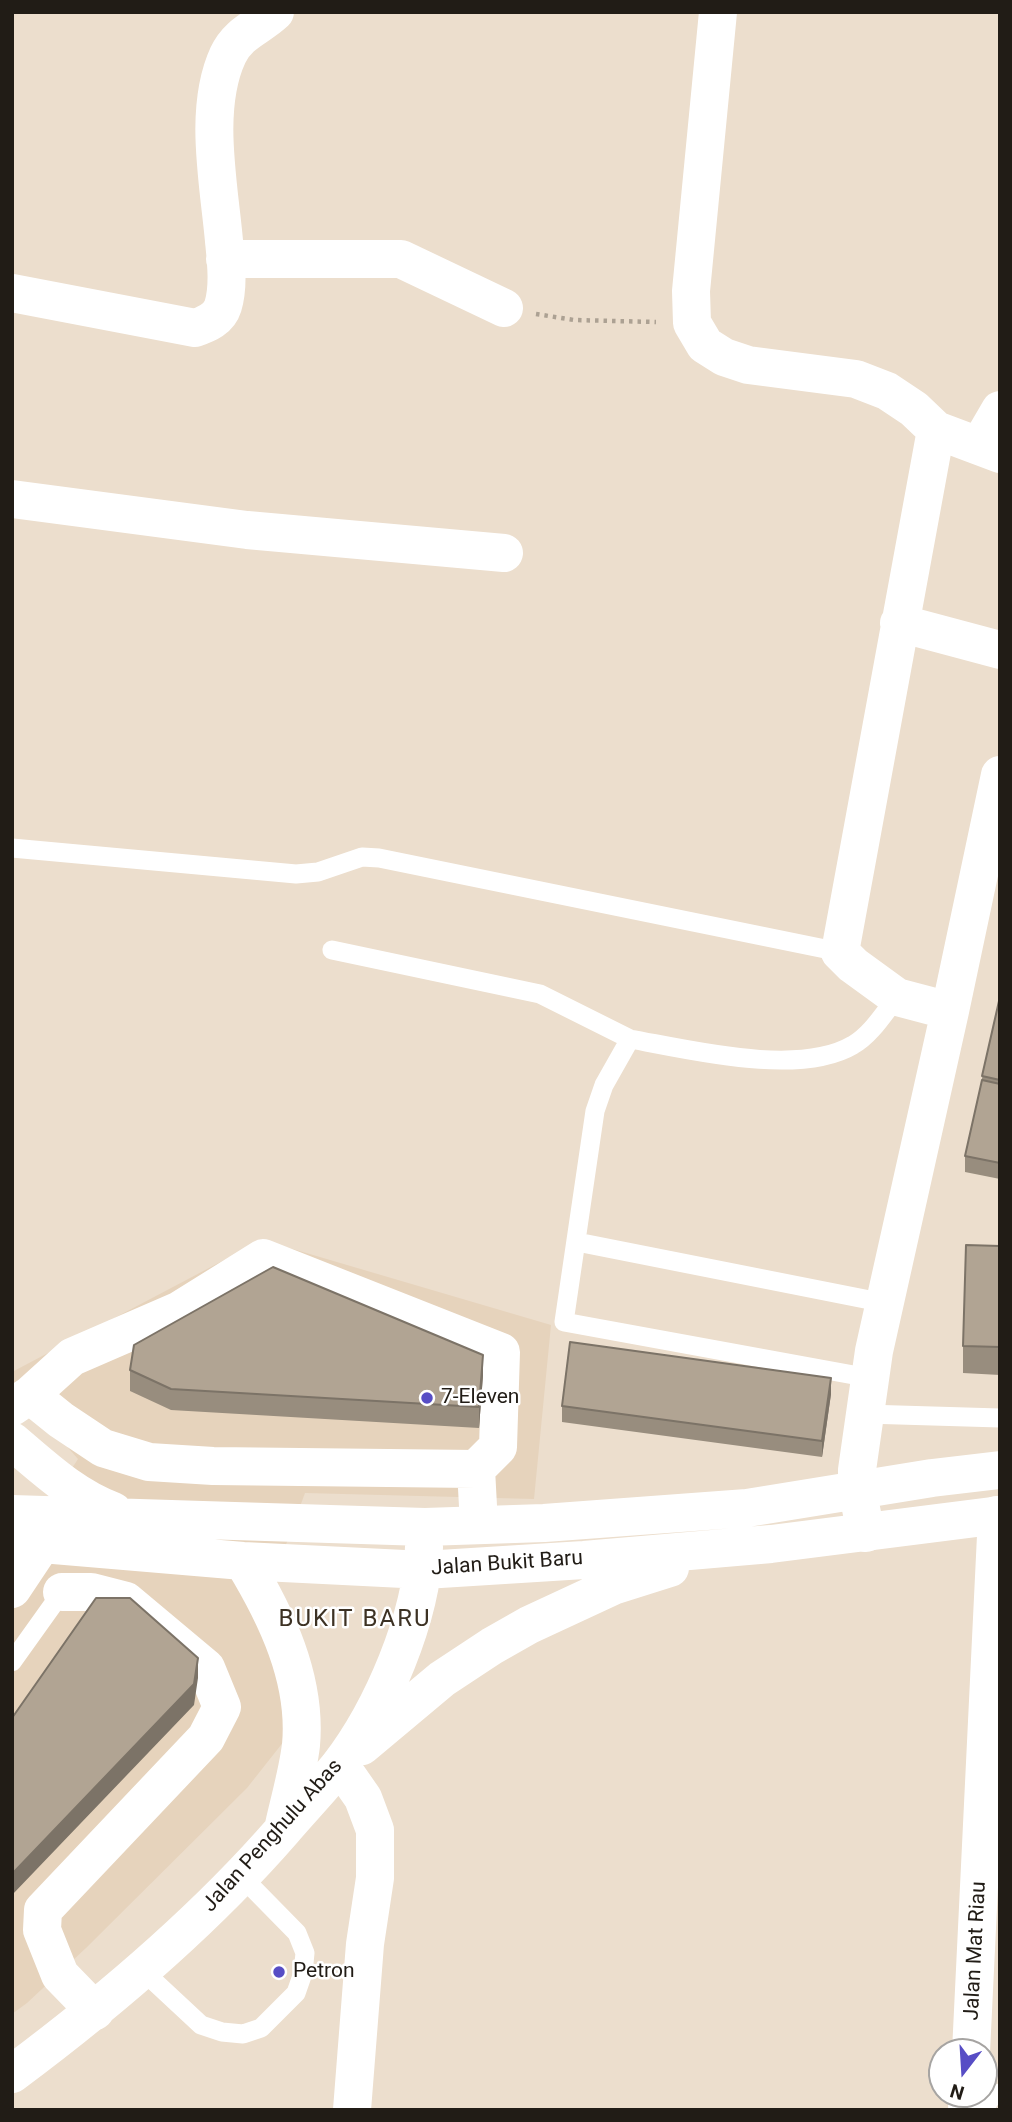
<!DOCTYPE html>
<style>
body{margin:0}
#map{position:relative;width:1012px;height:2122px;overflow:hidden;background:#ecdecd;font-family:Roboto,sans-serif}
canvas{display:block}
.frame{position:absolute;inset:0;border:14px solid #211c16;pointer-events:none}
.north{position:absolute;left:928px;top:2038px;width:70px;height:70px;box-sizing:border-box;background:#fff;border:2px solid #a6a4a2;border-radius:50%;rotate:197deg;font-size:19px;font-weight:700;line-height:28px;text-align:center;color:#211c16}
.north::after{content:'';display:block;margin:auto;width:24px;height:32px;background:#574dc5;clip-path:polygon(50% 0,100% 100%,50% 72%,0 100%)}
</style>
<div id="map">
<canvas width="1012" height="2122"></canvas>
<div class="frame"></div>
<div class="north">N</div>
</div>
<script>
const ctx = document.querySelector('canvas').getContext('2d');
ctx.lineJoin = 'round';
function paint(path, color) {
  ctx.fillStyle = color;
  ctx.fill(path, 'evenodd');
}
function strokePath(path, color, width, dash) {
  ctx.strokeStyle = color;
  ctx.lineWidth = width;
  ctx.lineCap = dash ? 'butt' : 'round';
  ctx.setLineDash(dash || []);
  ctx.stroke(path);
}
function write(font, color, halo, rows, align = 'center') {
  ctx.font = font + ' Roboto,sans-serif';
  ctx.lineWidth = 5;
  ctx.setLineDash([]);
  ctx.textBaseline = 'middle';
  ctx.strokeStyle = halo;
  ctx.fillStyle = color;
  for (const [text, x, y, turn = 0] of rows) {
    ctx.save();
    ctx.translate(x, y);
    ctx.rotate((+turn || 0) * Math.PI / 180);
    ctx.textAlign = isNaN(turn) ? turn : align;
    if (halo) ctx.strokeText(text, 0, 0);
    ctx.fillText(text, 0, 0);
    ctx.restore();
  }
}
paint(new Path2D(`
 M262 1240 551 1325 534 1499 305 1493 267 1596 307 1712 247 1788 86 1948 27 2003 12 2014V1560L78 1459 12 1384V1372Z`), '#e6d3bc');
strokePath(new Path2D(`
 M536 314 574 320 656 322`), '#aca193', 4.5, [3.5, 5]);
strokePath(new Path2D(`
 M12 848 296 874 318 872 362 857 379 858 840 952
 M332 950 540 994 630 1039
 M577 1242 885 1303
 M870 1378 564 1322 595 1111 604 1085 630 1039C691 1050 799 1077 853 1045 871 1035 884 1013 897 997
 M865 1414 1000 1418
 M12 1662 62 1592
 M143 1971 201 2025 222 2032 243 2034 261 2028 296 1993 303 1973 305 1953 297 1933 242 1877
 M983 2110 991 2098 1000 2093`), '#fff', 19);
strokePath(new Path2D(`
 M718 12 691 291 692 323 705 345 724 357 748 365 856 379 887 391 914 409 936 430 1000 454
 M225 259H401L504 308
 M12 293 195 328C207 324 219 319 223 306 229 286 226 261 224 241 219 184 203 109 228 55 239 32 258 28 275 12
 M936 430 840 952 853 965 897 997 950 1011
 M979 446 1000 410
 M12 499 247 530 504 553
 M899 623 1000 650
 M30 1395 72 1357 178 1311 263 1258 501 1352 498 1447 476 1469
 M12 1407 30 1395 61 1420 103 1448 149 1462 213 1466 476 1469 479 1525
 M866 1533 857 1489V1470L874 1351 950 1011 1000 775
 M12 1589 42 1544
 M62 1592H91L126 1601 206 1668 222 1707 206 1738 43 1910 42 1930 60 1975 95 2011
 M340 1765 363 1798 375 1830V1878L365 1944 352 2110
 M971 2052 997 1515
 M967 2110 968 2094`), '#fff', 38);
strokePath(new Path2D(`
 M12 1441C44 1468 73 1496 113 1511
 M12 1514 425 1527 544 1523 747 1508 932 1478 1000 1470
 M12 1545 42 1544 243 1561 424 1570 584 1560 771 1544 1000 1515
 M243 1561C276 1615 307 1679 301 1745 298 1771 290 1798 284 1825
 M362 1746 442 1679 492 1646 529 1625 613 1586 670 1568
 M12 2074C110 2001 203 1922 283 1830 302 1808 321 1788 339 1766 382 1710 422 1617 424 1547`), '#fff', 38);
paint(new Path2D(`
 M1000 994V1179L965 1172V1156L999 1001Z
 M1000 1246V1375L963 1373V1346Z
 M130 1370 483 1375 479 1428 171 1410 130 1391Z
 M831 1394 822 1457 562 1422V1406Z`), '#988d7e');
paint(new Path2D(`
 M483 1355V1375L479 1428V1407Z
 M831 1378V1394L822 1457V1441Z
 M198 1658V1678L194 1705 12 1895V1874Z`), '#7c7367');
const building = new Path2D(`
 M999 1001H1000V1080L982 1076Z
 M982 1080 1000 1084V1163L965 1156Z
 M966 1245 1000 1246V1347L963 1346Z
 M273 1267 483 1355 479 1407 171 1389 130 1370 134 1345Z
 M570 1342 831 1378 822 1441 562 1406Z
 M96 1598H130L198 1658 194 1684 12 1874V1718Z`);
paint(building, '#b1a493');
strokePath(building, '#7c7367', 2);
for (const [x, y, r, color] of [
 [427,1398,7,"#574dc5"],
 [279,1972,7,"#574dc5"]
]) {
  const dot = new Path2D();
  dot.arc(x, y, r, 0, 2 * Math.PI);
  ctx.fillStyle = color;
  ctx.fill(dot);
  strokePath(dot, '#fff', 2.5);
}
write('21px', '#211c16', '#fff', [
 ["7-Eleven",441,1398],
 ["Petron",293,1972]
], 'left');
write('21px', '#211c16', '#fff', [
 ["Jalan Bukit Baru",507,1564,-4],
 ["Jalan Penghulu Abas",273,1836,-48],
 ["Jalan Mat Riau",976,1951,-87]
]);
ctx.letterSpacing = '2px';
write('24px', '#3d3224', '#fff', [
 ["BUKIT BARU",355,1620]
]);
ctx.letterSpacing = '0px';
</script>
